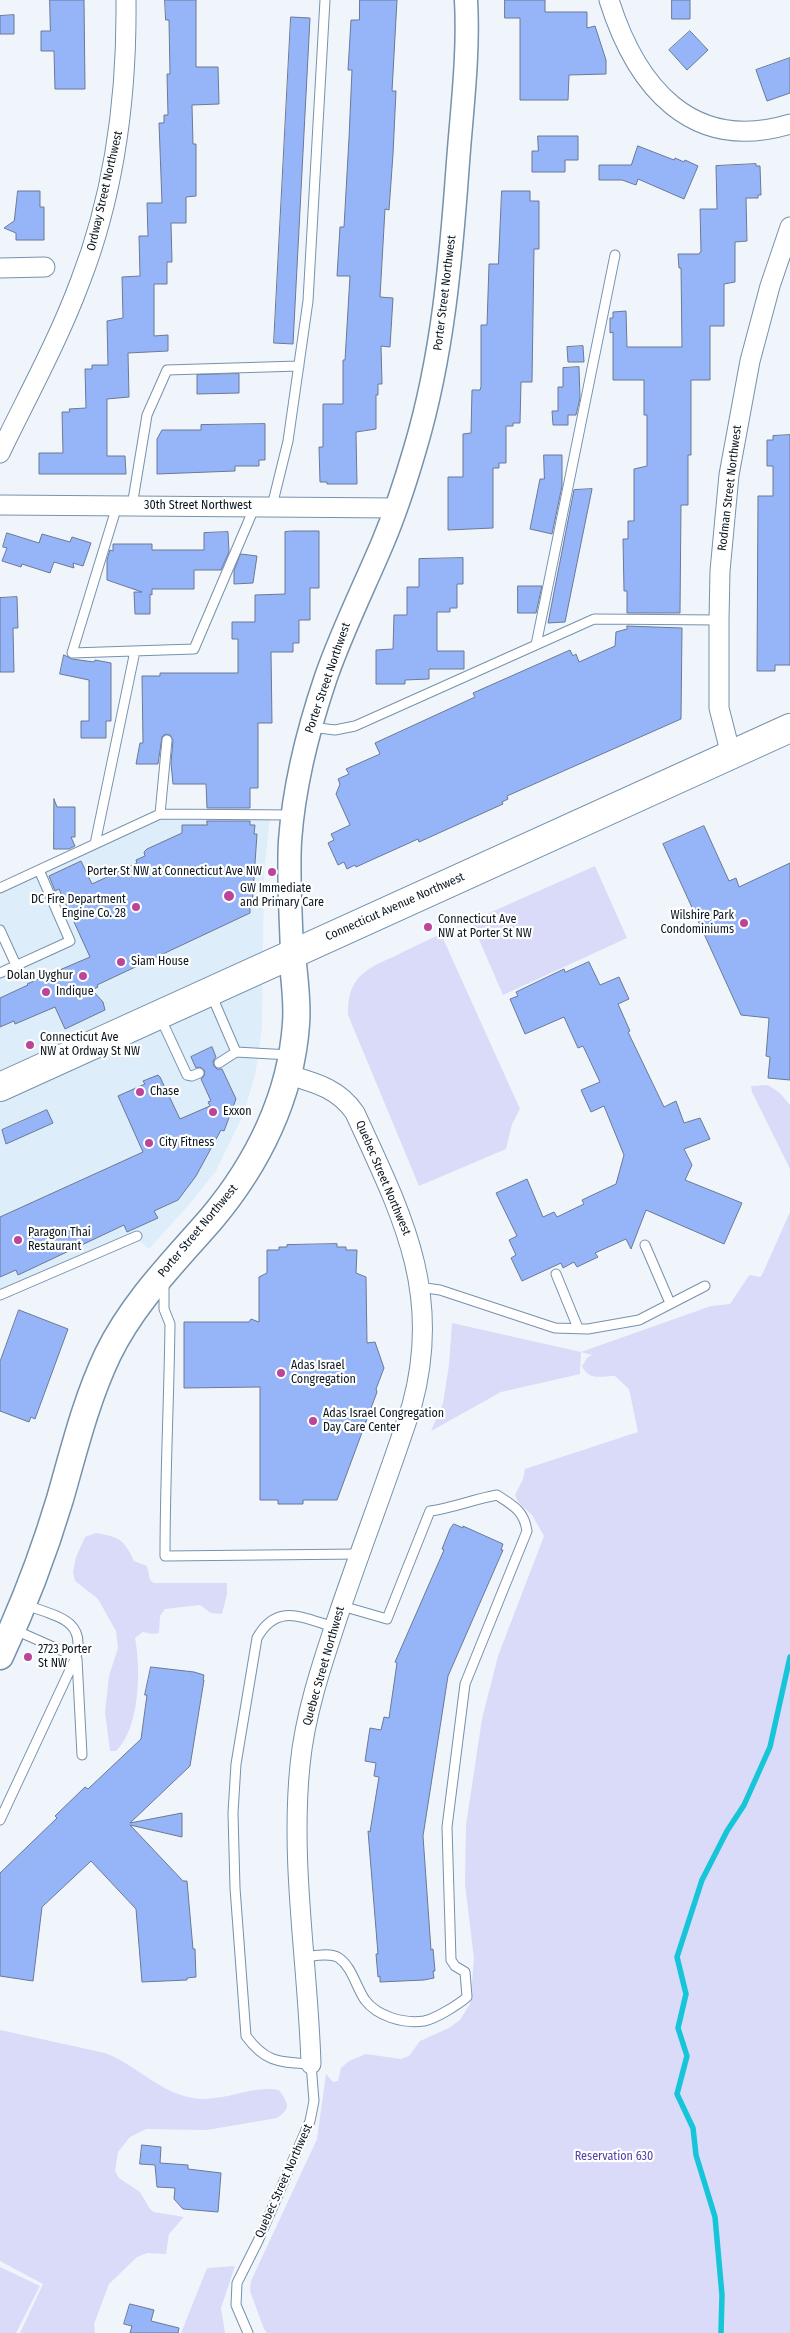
<!DOCTYPE html>
<style>
body{margin:0}
canvas{display:block;background:#eff5fb}
</style>
<canvas width="790" height="2333"></canvas>
<script>
const ctx = document.querySelector('canvas').getContext('2d');
ctx.lineJoin = 'round';
function paint(path, color) {
  ctx.fillStyle = color;
  ctx.fill(path, 'evenodd');
}
function strokePath(path, color, width, dash) {
  ctx.strokeStyle = color;
  ctx.lineWidth = width;
  ctx.lineCap = dash ? 'butt' : 'round';
  ctx.setLineDash(dash || []);
  ctx.stroke(path);
}
function write(font, color, halo, rows, align = 'center') {
  ctx.font = font + ' "Fira Sans Condensed",sans-serif';
  ctx.lineWidth = 4.5;
  ctx.setLineDash([]);
  ctx.textBaseline = 'middle';
  ctx.strokeStyle = halo;
  ctx.fillStyle = color;
  for (const [text, x, y, turn = 0] of rows) {
    ctx.save();
    ctx.translate(x, y);
    ctx.rotate((+turn || 0) * Math.PI / 180);
    ctx.textAlign = isNaN(turn) ? turn : align;
    if (halo) ctx.strokeText(text, 0, 0);
    ctx.fillText(text, 0, 0);
    ctx.restore();
  }
}
paint(new Path2D(`
 M163 817 270 819 264 871 262 1029 255 1076 243 1115 216 1171 194 1199 149 1249 138 1240 0 1301V966L13 959 0 930V891Z`), '#deedfa');
paint(new Path2D(`
 M595 866 627 938 503 995 471 921Z
 M441 934 520 1109 512 1124 506 1149 419 1186 348 1015C347 978 365 969 395 956 410 948 426 941 441 934Z
 M768 1085 780 1093 790 1105V1169L752 1092 751 1086Z
 M790 1212V2333H267L264 2329 250 2291 251 2281 317 2139 326 2074 333 2082 338 2081 341 2068 349 2061 366 2054 401 2059 409 2056 420 2041 449 2028 460 2020 470 2004 474 1959 465 1884 466 1825 482 1719 498 1656 544 1536 532 1515 518 1502 515 1495 523 1479 525 1469 638 1432 629 1389 615 1376C600 1376 589 1381 582 1366L587 1358 592 1355 581 1352 580 1374 501 1392 431 1431 443 1403 449 1365 452 1323 581 1352 711 1306 730 1304 748 1277 750 1275 760 1277 762 1275Z
 M96 1533C119 1537 124 1539 134 1561L147 1566 150 1580 154 1583H227V1594L222 1614 211 1613 200 1605 165 1609 160 1616 159 1633 152 1634 143 1632 135 1638C141 1669 140 1728 116 1751H110L105 1712 109 1676 118 1648 116 1631 98 1599 75 1581 73 1572 76 1557 85 1537Z
 M0 2030 105 2053C135 2064 160 2093 193 2098 224 2103 250 2085 279 2090 288 2103 292 2108 277 2118L207 2130 146 2129 130 2137 118 2152 115 2171 119 2178 140 2192 150 2209 154 2212 184 2217 169 2234 166 2254 147 2253 137 2257 109 2284 94 2324 95 2333H20L43 2284 0 2261Z
 M235 2266 221 2308 225 2333H181L207 2268Z
 M0 2267 40 2286 16 2333H0Z`), '#dadbf9');
strokePath(new Path2D(`
 M721 2333 722 2295 715 2217 696 2155 693 2128 677 2094 687 2056 678 2028 686 1994 677 1957 702 1880 727 1831 744 1805 770 1747 790 1657`), '#17c5d9', 5.5);
const building = new Path2D(`
 M50 0H84L85 89H55L54 51H41V31H50Z
 M165 0H196V67H218L219 104 192 105 193 144H196V196L186 197V223H171L172 262H167V284H154V336L168 335V351L128 353 129 397 107 399V456H125L126 474H39V453H63L62 412H70L69 409 86 408 85 369H92V365H108L107 321 123 318 122 277 140 276 139 236H148L147 203H162L159 123H164V115H168L167 74H170L169 20H166Z
 M360 0H397L392 91H396L393 154 389 210 385 209 380 297 393 298 390 347 381 346 382 384H378V395H376V429L356 432 357 484H327V482H320L319 447H323V404H343V360H345L350 276H337L340 227H344L349 138 352 70H348L351 20H359Z
 M505 0H545V12H587V28L595 26 606 60V74L569 75 568 100H520V18H505Z
 M672 0H690V19H672Z
 M14 15V34H0V16Z
 M291 17 310 18 293 344 274 343Z
 M690 31 708 50 687 70 669 50Z
 M790 58V93L767 101 756 70Z
 M538 136H578V160H565V172H532V151H538Z
 M638 146 674 160 675 158 684 162 685 160 698 166 684 199 638 179 636 185 622 180H599V165H631Z
 M756 164V166H760L761 195H758V198H746L747 241 735 242V282L724 284V326H710V380H691V455H688V505H681L680 613H627V591H624L623 539H628V521H634V469L647 466V415H644V380H613V332L610 333V318H613V312L626 311 627 347H682L681 268H679L678 254H699L701 251 700 209H717L716 166Z
 M18 191H40V207H44V240H16V233L4 228 14 221Z
 M502 191H530V201H539V249H534L532 382H521L520 423H513V426H506V463H499V468H493V528L448 530V477H463V434L471 433 472 390H480L481 387V325H487L489 264H498Z
 M583 346 584 362H568L567 347Z
 M579 367 580 398 576 415H568V425H553L552 411H558V387H563V368Z
 M239 374V393L197 394V375Z
 M265 424V460H259V466H235V471L157 474V439L162 430H201V425Z
 M790 435V665H775V671H757L758 496H773V466H767V440H773V436Z
 M544 455H562V486L552 534 530 529 540 479H544Z
 M592 489 565 622 548 623 574 490Z
 M292 531H319V588H310V620H299V643H293V652H271L272 723H258V788H250V808H207L206 784H173L171 763 173 740 170 735 165 734 162 737 158 764H136L140 743H143L142 676H160V673H238V639H232V622H255V595L285 594V532Z
 M228 532 229 552 221 570H194V589H152V595L150 594V614H135L134 592H142L107 580V560L110 550 113 551V544H152V550H204V533Z
 M7 533 39 543 42 534 70 542 72 537 91 543 83 566 73 563 74 568 54 562 50 573 22 564 21 567 2 561 7 548 3 547Z
 M241 554 257 556 253 583 234 584V571Z
 M463 558V584H457V608H450V612H437V651H464V669H429V679L405 680V684H376V650L393 649 394 615H407V587H419V559Z
 M518 586H542L536 613H518Z
 M17 597 18 628H13L14 672H0V598Z
 M627 626 682 628 681 719 507 796 508 799 502 802 503 804 419 842 418 839 356 867 355 865 347 869 344 862 338 865 328 843 334 840 331 834 350 825 336 794 340 784 338 779 349 774 346 769 380 754 375 743 475 697 473 693 570 650 573 656 576 654 579 662 615 646 616 632 627 629Z
 M64 655 72 659 94 662 95 660 111 663V721H106V738H81V721H89V680L60 674Z
 M54 799 57 807H75V837H71L75 846 69 849H54Z
 M207 821H250V825H255L254 834H257L252 907H250V913L97 985 98 987 92 990 103 1002 105 1010 65 1029 55 1007 15 1024 14 1021 0 1027V998L28 985 27 984 90 957 59 889 55 891 49 876 81 861 92 884 137 863 136 860 145 856 144 852 147 849 182 833V825H207Z
 M704 826 729 881 736 878 739 887 790 863V1080L768 1078 770 1057 766 1056 769 1018 741 1015 663 844Z
 M589 962 600 985 619 977 629 999 618 1004 630 1031 628 1032 664 1107 676 1101 684 1123 700 1118 710 1139 684 1149 692 1165 685 1180 742 1203 724 1244 646 1210 631 1249 626 1239 595 1253 598 1257 577 1267 574 1262 563 1268 561 1263 522 1281 511 1258 516 1255 509 1240 517 1236 496 1193 527 1179 543 1217 554 1212 557 1217 584 1204 582 1200 616 1184 624 1155 604 1106 591 1112 581 1090 600 1082 583 1046 578 1048 564 1017 525 1034 510 999 518 996 516 992 543 979 564 969 565 972Z
 M212 1047 216 1057 213 1061 214 1066 217 1069H222L236 1099 224 1131 221 1130 196 1176 178 1200 154 1211 158 1218 127 1232 124 1225 18 1275 16 1270 0 1277V1217L143 1152 118 1096 145 1084 143 1081 158 1075 160 1077 180 1119 210 1106 208 1102 211 1101 201 1079 204 1076 205 1071 200 1067 196 1068 191 1057Z
 M47 1110 53 1123 6 1144 2 1130Z
 M337 1244V1247H346V1250H357L356 1273 366 1277 367 1343 375 1342 384 1368 376 1389 377 1392 337 1500H303V1504H278V1500H260V1387L184 1388V1322H249L251 1319 259 1322V1277L267 1273V1250H279V1247H287V1245Z
 M19 1310 68 1329 35 1419 31 1417 29 1422 0 1411V1362Z
 M454 1524 463 1528V1526L503 1544 501 1550H503L448 1676 423 1836 431 1950 433 1949 435 1971H433L434 1978 424 1980 380 1982V1976L378 1977 376 1954H378L368 1831 370 1832 379 1777 374 1776 376 1763 365 1761 370 1728 381 1730 384 1717 389 1718 397 1663 395 1662 444 1550 442 1549 450 1529Z
 M151 1667 194 1672 204 1675 203 1680H204L190 1766 130 1823 182 1813V1837L130 1825 183 1881H187L193 1949H195L196 1977 187 1978V1980L142 1982 136 1909 91 1861 42 1907 33 1981 0 1976V1873L57 1818 55 1816 85 1787 88 1789 141 1739 147 1695H145Z
 M142 2145 161 2147 160 2163 188 2165V2169L221 2173 218 2212 183 2209 174 2199 175 2188 157 2187 155 2165 140 2164Z
 M130 2304 154 2310 151 2321 179 2328 178 2333H130L132 2326 124 2324Z`);
paint(building, '#96b5f8');
strokePath(building, '#6a7997', 1);
const service = new Path2D(`
 M117 506 72 653 194 649 255 506
 M132 506 147 415 167 370 299 366
 M272 506 288 441 308 301 325 0
 M536 645 615 255
 M311 727 335 730 355 726 594 619 719 620
 M160 814 167 740
 M95 844 135 651
 M0 888 160 814 293 815
 M0 930 16 965
 M0 973 70 941 39 870
 M211 994 236 1052
 M160 1017 187 1075 192 1076 199 1073
 M219 1063 236 1052 290 1055
 M645 1245 670 1303
 M556 1274 578 1328
 M164 1283V1309L170 1324C169 1401 165 1479 165 1556L360 1554
 M419 1287 440 1290 555 1328 588 1329 639 1320 705 1286
 M0 1295 137 1236
 M15 1630 76 1657
 M77 1659 82 1755
 M0 1820 76 1657C87 1618 53 1616 24 1604
 M305 1957C314 1956 330 1952 339 1958 352 1967 356 1987 365 2000 377 2016 403 2024 424 2021 435 2019 458 2005 467 1997L465 1972 455 1966 451 1960 447 1827 465 1684 527 1531C524 1511 514 1506 497 1495 474 1499 453 1508 430 1511L387 1619 342 1606
 M248 2333 236 2305 237 2283 258 2241 310 2121 314 2101 311 2064C279 2062 266 2063 246 2036L235 1888 233 1813 236 1764 257 1638C277 1602 303 1618 334 1627`);
const minor = new Path2D(`
 M609 0C636 86 691 154 790 124
 M0 268 45 267
 M0 453C27 397 58 341 80 282 115 192 127 96 126 0
 M0 505 396 508
 M731 755 719 708V620L720 571 729 475 750 361 770 286 790 227
 M289 1075C316 1083 339 1089 355 1113 401 1213 443 1292 412 1405 389 1476 362 1545 338 1616 322 1664 305 1714 300 1765 290 1865 308 1964 311 2064`);
const tertiary = new Path2D(`
 M292 954C291 916 288 878 290 841 294 785 308 730 326 677 342 631 364 587 383 542 396 511 406 480 415 449 443 355 451 259 458 162 462 108 469 54 466 0`);
const secondary = new Path2D(`
 M0 1656C24 1605 44 1552 60 1499 74 1450 86 1400 108 1354 134 1301 174 1262 212 1218 258 1163 291 1096 296 1024 298 1001 294 977 292 954`);
const primary = new Path2D(`
 M0 1087 790 728`);
strokePath(service, '#7692ac', 11);
strokePath(minor, '#7692ac', 21);
strokePath(tertiary, '#7692ac', 25);
strokePath(secondary, '#7692ac', 29);
strokePath(primary, '#7692ac', 30);
strokePath(service, '#fff', 9);
strokePath(minor, '#fff', 19);
strokePath(tertiary, '#fff', 22);
strokePath(secondary, '#fff', 26);
strokePath(primary, '#fff', 28);
for (const [x, y, r, color] of [
 [272,872,5,"#bc459a"],
 [229,896,6,"#bc459a"],
 [136,907,5,"#bc459a"],
 [744,923,5,"#bc459a"],
 [428,927,5,"#bc459a"],
 [121,962,5,"#bc459a"],
 [83,976,5,"#bc459a"],
 [46,992,5,"#bc459a"],
 [30,1045,5,"#bc459a"],
 [140,1092,5,"#bc459a"],
 [213,1112,5,"#bc459a"],
 [149,1143,5,"#bc459a"],
 [18,1240,5,"#bc459a"],
 [281,1373,5,"#bc459a"],
 [313,1421,5,"#bc459a"],
 [28,1657,5,"#bc459a"]
]) {
  const dot = new Path2D();
  dot.arc(x, y, r, 0, 2 * Math.PI);
  ctx.fillStyle = color;
  ctx.fill(dot);
  strokePath(dot, '#fff', 2);
}
write('12px', '#0b161f', '#fff', [
 ["Ordway Street Northwest",105,191,-77],
 ["Porter Street Northwest",445,293,-83],
 ["Rodman Street Northwest",730,488,-83],
 ["30th Street Northwest",198,506],
 ["Porter Street Northwest",328,678,-71],
 ["Connecticut Avenue Northwest",395,907,-24],
 ["Quebec Street Northwest",383,1178,67],
 ["Porter Street Northwest",198,1231,-50],
 ["Quebec Street Northwest",324,1666,-74],
 ["Quebec Street Northwest",284,2181,-66]
]);
write('12px', '#0b161f', '#fff', [
 ["Porter St NW at Connecticut Ave NW",262,872,"right"],
 ["GW Immediate",240,889],
 ["and Primary Care",240,903],
 ["DC Fire Department",126,900,"right"],
 ["Engine Co. 28",126,914,"right"],
 ["Wilshire Park",734,916,"right"],
 ["Condominiums",734,930,"right"],
 ["Connecticut Ave",438,920],
 ["NW at Porter St NW",438,934],
 ["Siam House",131,962],
 ["Dolan Uyghur",73,976,"right"],
 ["Indique",56,992],
 ["Connecticut Ave",40,1038],
 ["NW at Ordway St NW",40,1052],
 ["Chase",150,1092],
 ["Exxon",223,1112],
 ["City Fitness",159,1143],
 ["Paragon Thai",28,1233],
 ["Restaurant",28,1247],
 ["Adas Israel",291,1366],
 ["Congregation",291,1380],
 ["Adas Israel Congregation",323,1414],
 ["Day Care Center",323,1428],
 ["2723 Porter",38,1650],
 ["St NW",38,1664]
], 'left');
write('12px', '#4f43a8', '#fff', [
 ["Reservation 630",614,2157]
]);
</script>
